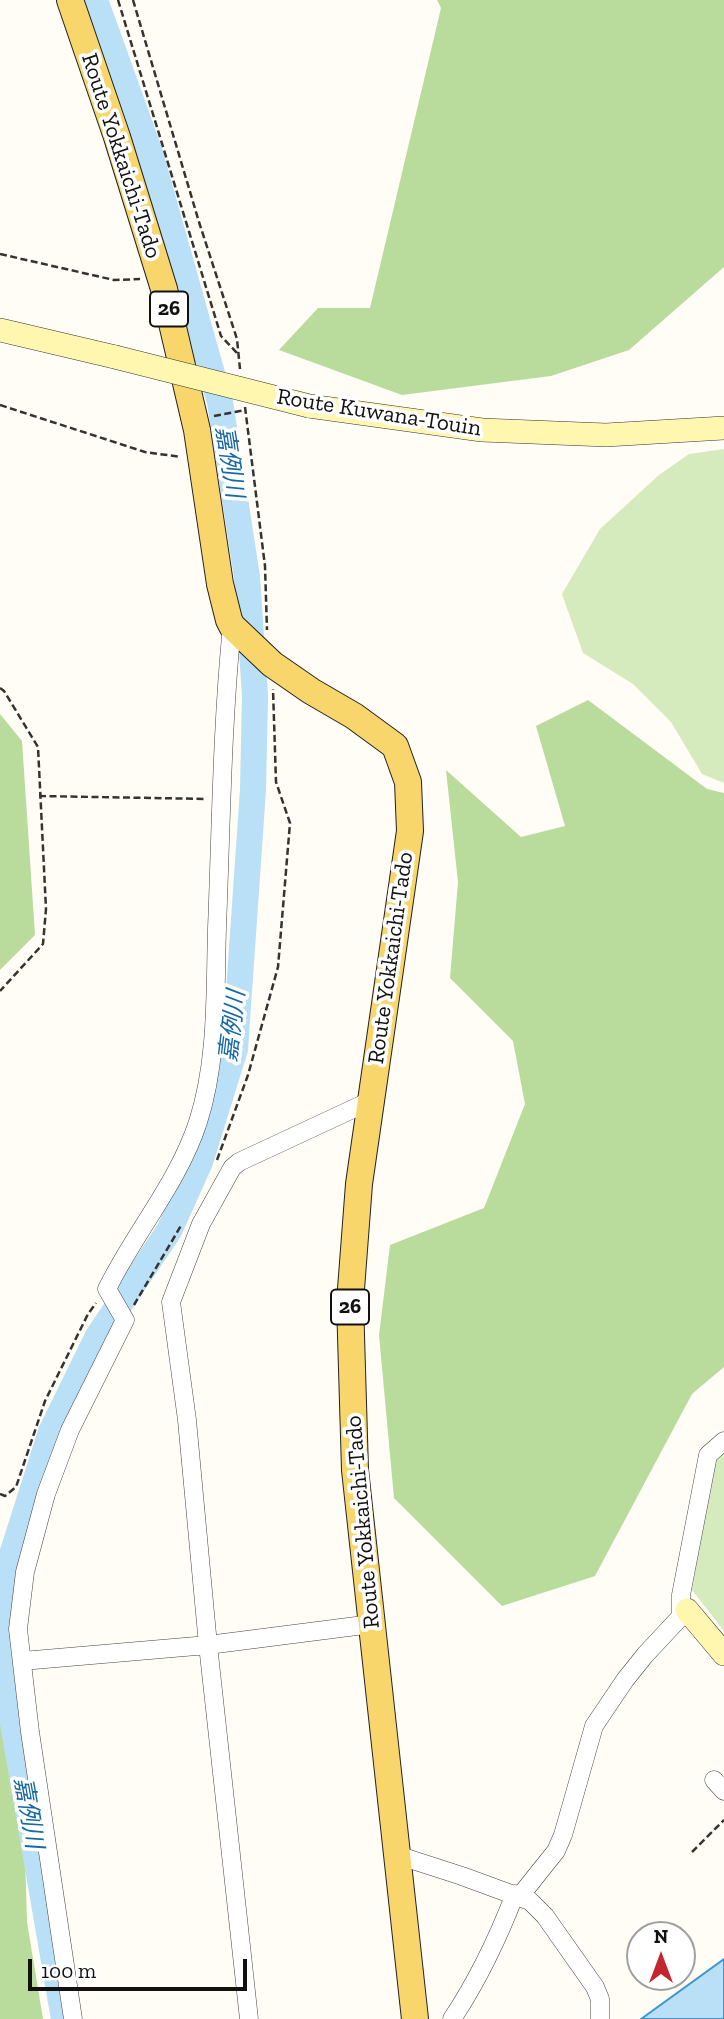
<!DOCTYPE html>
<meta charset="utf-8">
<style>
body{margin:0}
#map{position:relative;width:724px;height:2019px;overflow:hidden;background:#fffdf5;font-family:"Zilla Slab",serif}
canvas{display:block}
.north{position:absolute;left:626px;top:1921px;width:70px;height:70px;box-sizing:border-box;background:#fff;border:2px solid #a0a0a0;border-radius:50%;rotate:0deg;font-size:19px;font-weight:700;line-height:28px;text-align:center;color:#111}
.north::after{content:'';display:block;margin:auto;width:24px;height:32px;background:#c4262e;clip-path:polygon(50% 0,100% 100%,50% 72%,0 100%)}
.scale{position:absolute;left:28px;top:1959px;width:219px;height:32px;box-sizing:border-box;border:4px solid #111;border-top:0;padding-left:9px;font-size:21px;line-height:24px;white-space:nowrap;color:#111;-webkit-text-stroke:5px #fff;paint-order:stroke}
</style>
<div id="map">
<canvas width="724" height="2019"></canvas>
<div class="north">N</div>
<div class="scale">100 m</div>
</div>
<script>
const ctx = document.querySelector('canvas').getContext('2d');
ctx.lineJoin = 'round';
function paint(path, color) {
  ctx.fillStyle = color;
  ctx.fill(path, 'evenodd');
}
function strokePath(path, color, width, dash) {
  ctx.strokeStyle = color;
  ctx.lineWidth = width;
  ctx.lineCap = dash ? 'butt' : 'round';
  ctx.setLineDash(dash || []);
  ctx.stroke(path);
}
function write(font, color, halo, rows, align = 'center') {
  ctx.font = font + ' "Zilla Slab","Noto Sans JP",serif';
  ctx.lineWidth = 7;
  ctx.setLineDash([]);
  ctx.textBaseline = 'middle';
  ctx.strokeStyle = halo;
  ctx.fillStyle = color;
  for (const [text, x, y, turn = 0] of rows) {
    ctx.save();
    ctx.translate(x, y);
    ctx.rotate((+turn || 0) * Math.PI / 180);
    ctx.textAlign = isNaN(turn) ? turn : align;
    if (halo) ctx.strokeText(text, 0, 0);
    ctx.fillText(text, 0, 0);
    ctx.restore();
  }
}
paint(new Path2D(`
 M724 449V783L702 774 671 722 633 684 583 653 562 594 600 529 659 475 689 454Z
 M724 1451V1631L692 1590 715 1458Z`), '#d5ebbd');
paint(new Path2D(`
 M437 0H724V267L629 350 551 376 402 395 279 350 318 308H370L441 8Z
 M588 700 707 789 724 793V1367L692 1394 595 1576 502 1606 394 1498 379 1335 390 1245 484 1208 525 1104 513 1041 450 978 458 882 446 770 521 837 565 826 536 726Z
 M0 714 22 741 35 935 0 970Z
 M0 1718 25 1857 27 1922 43 2019H0Z`), '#b9dc9c');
const water = new Path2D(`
 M724 1959V2019H641Z`);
paint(water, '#b9e0f7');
strokePath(water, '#3f96cf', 2);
strokePath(new Path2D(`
 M64 2019 4 1671V1616L10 1561 51 1432 98 1336 169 1231 200 1162 235 1049 253 790 255 696 247 577 220 402 150 153 95 0`), '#b9e0f7', 26);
const street = new Path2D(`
 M681 1616V1595L708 1455 724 1441
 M22 1661 208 1645 372 1624
 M714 1780 724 1791
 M397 1855 462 1876 530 1901 545 1916 595 1987 600 1999V2019
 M520 1896 556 1851 563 1835 594 1726 625 1680 645 1655 687 1610
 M73 2019 30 1732 18 1629 25 1572 46 1494 70 1430 125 1320 107 1289C135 1232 178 1183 198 1122 218 1060 215 992 217 928 221 827 222 726 232 626
 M249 2019 208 1645 187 1420 171 1302 201 1224 232 1168 239 1162 370 1101
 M452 2019C478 1980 498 1938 515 1894`);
const secondary = new Path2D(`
 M0 330 115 357
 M309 406 482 430 606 435 724 428
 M687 1610 724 1654`);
const primary = new Path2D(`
 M70 0 117 137 164 289 197 430 220 584 229 620 232 626 272 664 311 691 354 716 395 746 408 782 410 831 359 1184 350 1302 355 1470 415 2019`);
strokePath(street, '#444', 19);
strokePath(secondary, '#333', 24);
strokePath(primary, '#222', 28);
strokePath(new Path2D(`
 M118 0 221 336 238 354
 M133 0 199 222 237 339 240 369
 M0 254 114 280 140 279
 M0 405 145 452 181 457
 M245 407 265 566 267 630
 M214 416 245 410
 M0 688 4 691 38 747 46 909 43 944 0 991
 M39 796 207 799
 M217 1160 248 1075 278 967 290 823 276 782 273 689
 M134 1305 182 1224
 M0 1494 5 1496 16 1487 45 1401 88 1314 96 1303
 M692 1852 724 1820`), '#333', 2.5, [7, 3.5]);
strokePath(street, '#fff', 18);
strokePath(secondary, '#fff6b0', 23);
strokePath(primary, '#f9d66b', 26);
const secondaryBridge = new Path2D(`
 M115 357 309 406`);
strokePath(secondaryBridge, '#333', 24, []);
strokePath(secondaryBridge, '#fff6b0', 23);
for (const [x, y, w] of [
 [169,309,38],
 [350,1307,38]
]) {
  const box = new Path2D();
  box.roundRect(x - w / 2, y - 17.5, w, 35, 5);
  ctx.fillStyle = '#fff';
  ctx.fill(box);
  strokePath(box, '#111', 2);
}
write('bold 21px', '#111', null, [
 ["26",169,309],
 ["26",350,1307]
]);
write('23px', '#111', '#fff', [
 ["Route Yokkaichi-Tado",121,156,72],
 ["Route Kuwana-Touin",379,413,9],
 ["Route Yokkaichi-Tado",391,958,-82],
 ["Route Yokkaichi-Tado",363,1522,-95]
]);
write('italic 24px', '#1768a6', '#fff', [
 ["嘉例川",229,462,81],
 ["嘉例川",233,1026,-83],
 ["嘉例川",28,1813,80]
]);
</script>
